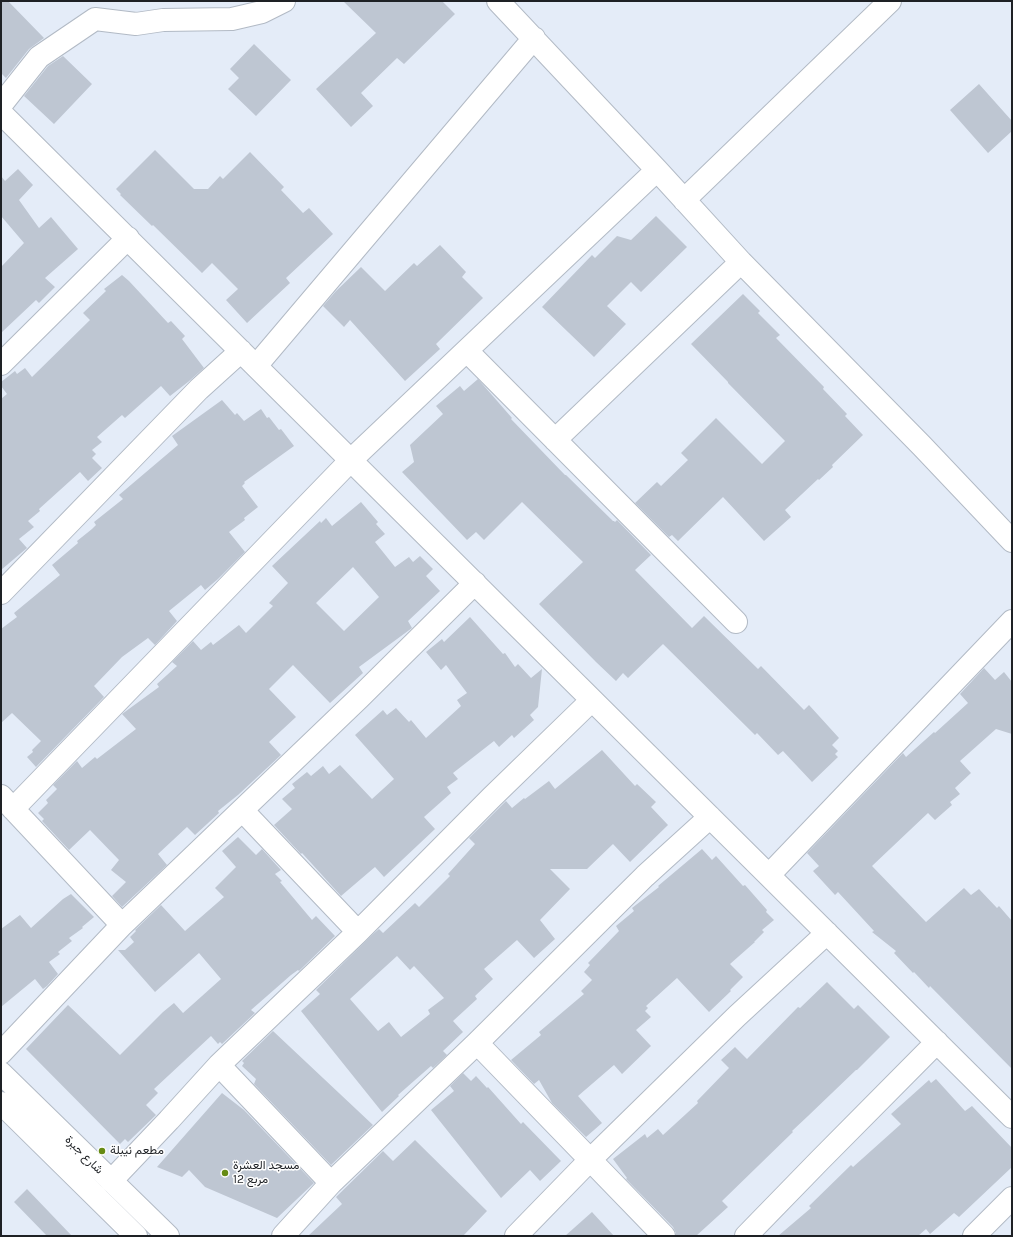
<!DOCTYPE html>
<meta charset="utf-8">
<style>
body{margin:0}
#map{position:relative;width:1013px;height:1237px;overflow:hidden;background:#e4ecf8;font-family:Karla,sans-serif}
canvas{display:block}
.frame{position:absolute;inset:0;border:2px solid #1e2125;pointer-events:none}
</style>
<div id="map">
<canvas width="1013" height="1237"></canvas>
<div class="frame"></div>
</div>
<script>
const ctx = document.querySelector('canvas').getContext('2d');
ctx.lineJoin = 'round';
function paint(path, color) {
  ctx.fillStyle = color;
  ctx.fill(path, 'evenodd');
}
function strokePath(path, color, width, dash) {
  ctx.strokeStyle = color;
  ctx.lineWidth = width;
  ctx.lineCap = dash ? 'butt' : 'round';
  ctx.setLineDash(dash || []);
  ctx.stroke(path);
}
function write(font, color, halo, rows, align = 'center') {
  ctx.font = font + ' Karla,Vazirmatn,sans-serif';
  ctx.lineWidth = 3;
  ctx.setLineDash([]);
  ctx.textBaseline = 'middle';
  ctx.strokeStyle = halo;
  ctx.fillStyle = color;
  for (const [text, x, y, turn = 0] of rows) {
    ctx.save();
    ctx.translate(x, y);
    ctx.rotate((+turn || 0) * Math.PI / 180);
    ctx.textAlign = isNaN(turn) ? turn : align;
    if (halo) ctx.strokeText(text, 0, 0);
    ctx.fillText(text, 0, 0);
    ctx.restore();
  }
}
paint(new Path2D(`
 M1 1H8L44 38 29 49 6 78 1 73Z
 M343 1H442L455 14 404 64 397 58 361 93 373 106 351 127 316 89 376 33Z
 M254 44 291 80 256 116 228 89 239 78 230 69Z
 M63 56 92 84 54 124 24 96 48 66Z
 M979 84 1012 121V131L988 153 950 110Z
 M155 150 194 189H208L220 176 223 179 250 152 284 187 281 190 303 213 309 208 333 234 286 278 290 283 247 323 226 300 238 289 212 263 202 273 153 225 152 226 120 195 121 194 116 189Z
 M18 169 33 185 19 200 39 228 51 217 78 249 45 278 55 287 39 303 36 300 1 333V267L24 243 1 216V176L5 181Z
 M656 216 687 247 641 292 631 282 607 306 626 324 594 357 542 307 592 255 595 258 617 236 631 240Z
 M440 245 466 272 462 277 483 298 436 344 440 349 405 381 350 320 344 327 323 306 336 291 361 267 385 291 414 263 417 266Z
 M122 275 129 281 168 323 171 321 185 336 182 339 204 368 188 382 170 396 161 386 125 418 122 415 97 437 102 442 92 450 96 454 92 458 102 468 88 481 80 472 39 509 40 511 28 521 34 527 19 539 27 548 1 570V399L7 394 1 386V382L15 371 17 374 25 368 32 377 90 320 83 313 106 291 104 289Z
 M743 294 760 311 758 313 780 335 776 338 824 387 823 389 847 414 845 416 863 435 832 465 833 467 819 480 818 479 785 510 791 517 764 541 723 497 678 541 672 535 669 537 635 503 657 482 661 486 688 460 681 453 716 418 762 464 785 441 728 383V382L691 344Z
 M478 379 512 418 511 419 565 475H566L613 521H614L615 522 617 520 651 555 635 570 692 628 704 616 758 669 761 666 804 710 809 705 839 738 832 745 838 751 835 754 838 757 812 782 783 751 778 755 757 733 755 735 663 644 628 678 623 673 616 681 596 662 539 604 583 562 522 502 484 540 476 532 467 540 402 472 414 462 410 445 443 414 436 406 460 386 464 391Z
 M222 400 235 415 237 413 244 421 261 409 267 418 269 417 279 430 281 429 294 446 244 482 245 483 242 486 258 507 244 518 245 520 229 532 245 552 218 579 205 590 201 585 169 611 177 621 155 645 148 638 122 657 97 683 94 686 104 697 36 767 27 757 33 752 32 750 41 741 12 713 1 723V629L17 617 14 613 60 575 52 565 78 543 77 541 92 529 96 525 94 522 123 499 119 495 178 445 172 436Z
 M361 502 378 522 376 524 385 534 375 542 395 567 409 557 413 562 420 556 433 569 426 576 440 591 408 621 412 628 359 667 363 673 330 703 293 665 269 689 296 717 269 742 281 755 238 795 218 811 219 813 195 835 187 827 158 854 167 865 122 907 112 896 126 882 111 870 119 860 90 830 69 850 42 821 44 819 38 813 48 803 46 800 57 789 53 785 77 761 82 768 95 757 97 759 136 729 122 714 159 687 157 684 177 666 172 662 193 641 201 650 211 642 213 645 239 625 246 633 273 606 269 603 288 583 272 566 320 521 321 523 326 518 332 526ZM353 567 379 597 344 631 316 603Z
 M470 617 503 654 505 653 515 667 518 664 531 678 542 669 538 707 530 715 534 720 514 738 512 735 499 747 494 741 453 773 458 779 447 787 451 793 424 817 435 829 384 877 375 867 341 896 302 853 301 854 274 825 292 809 282 799 295 788 292 784 307 772 311 776 323 766 329 774 340 765 372 799 394 779 355 735 383 710 387 715 396 708 409 722 411 720 426 738 461 706 457 700 467 693 446 665 441 670 426 652 442 639 444 642Z
 M984 668 995 680 1004 672 1012 682V734L996 729 960 761 971 773 955 788 960 794 950 802 952 805 935 820 928 813 872 866 926 922 964 888 971 895 979 889 997 908 999 906 1012 921V1069L930 986 929 988 914 972 913 973 894 953 896 951 872 932 874 931 838 892 835 895 813 871 819 866 807 853 903 753 906 757 934 732 935 733 968 703 960 694Z
 M602 750 635 786 637 784 656 802 651 807 668 825 630 862 613 844 587 869H550L570 889 540 920 555 939 534 958 517 940 484 969 493 979 475 996 477 999 453 1021 463 1032 443 1051 447 1055 433 1068 431 1066 398 1095 399 1096 382 1112 301 1011 320 994 316 990 372 935 379 929 383 933 415 903 419 907 450 876 448 874 475 844 469 838 506 801 512 808 524 798 525 799 549 781 555 789ZM397 956 410 970 414 966 444 998 428 1010 430 1014 401 1037 389 1022 378 1031 350 999Z
 M238 837 256 855 262 849 281 870 275 874 282 881 280 882 312 920 316 916 335 936 299 971 298 970 291 975 251 1010 255 1013 222 1044 220 1042 218 1044 211 1036 154 1089 158 1093 146 1105 156 1115 128 1142 125 1139 120 1144 26 1049 68 1005 120 1055 163 1012 174 1003 183 1013 221 979 199 953 155 992 118 950H125L134 942 130 937 136 931 135 930 161 905 185 931 224 897 215 888 236 867 222 851Z
 M702 849 712 860 716 856 743 886 745 885 767 910 766 912 774 920 762 930 764 932 754 942H755L730 964 743 977 730 990 731 991 709 1012 677 978 646 1006 648 1008 645 1011 651 1017 636 1030 651 1046 622 1074 614 1065 578 1096 602 1123 586 1137 552 1103 539 1080 534 1084 511 1060 541 1035 539 1032 584 994 581 991 592 980 584 972 590 965 588 963 619 931 616 926 634 911 632 908 659 887 658 886Z
 M71 894 94 917 82 927 83 928 69 938 72 941 58 952 60 954 49 962 58 974 47 986 43 989 35 979 1 1007V929L20 915 31 928 63 899Z
 M827 982 854 1009 858 1005 890 1037 857 1070H856L808 1116 792 1131 793 1132 722 1201 728 1207 696 1236H676V1233L673 1227 626 1179 627 1178 613 1159 645 1134 647 1138 658 1129 663 1135 698 1103 697 1101 729 1068 721 1060 735 1047 747 1059 798 1007 800 1008Z
 M273 1031 373 1125 331 1165 254 1084 256 1079 242 1066 244 1063 242 1061Z
 M463 1073 471 1081 476 1076 487 1088 488 1087 521 1124 523 1122 561 1161 540 1181 530 1170 501 1198 431 1110 454 1091 450 1086Z
 M936 1079 965 1111 972 1106 1012 1148V1167L959 1217 954 1213 930 1234 926 1229 918 1236H778L811 1208 809 1206 851 1165 853 1167 901 1124 891 1114 929 1080 931 1083Z
 M222 1093 244 1110 314 1183 277 1218 205 1187 189 1170 182 1177 157 1167Z
 M415 1140 487 1211 463 1236H308L342 1204 336 1197 383 1151 393 1161Z
 M27 1189 72 1236H47L14 1202Z
 M592 1212 614 1236H565Z`), '#bec6d2');
const minor = new Path2D(`
 M498 1 657 170 741 262 922 446 1012 541
 M1 105 39 57 95 19 136 24 163 20 232 19 262 12 284 1
 M1 113 1012 1117
 M684 200 890 1
 M467 351 736 622
 M1 364 128 238
 M256 366 534 38
 M555 440 741 262
 M1 593 199 389 241 351
 M1 796 122 925
 M13 809 351 460 657 170
 M242 810 358 932
 M769 875 1012 621
 M477 1043 664 1236
 M1 1053 122 925 359 698 475 583
 M219 1065 331 1183
 M111 1181 169 1120 219 1065 358 932 492 797 592 700
 M283 1236 331 1183 477 1043 645 876 710 817
 M516 1236 590 1160 737 1016 827 933
 M746 1236 819 1161 937 1042
 M974 1236 1012 1198`);
const tertiary = new Path2D(`
 M1 1073 168 1236
 M1 1103 136 1236`);
strokePath(minor, '#b2bac5', 24);
strokePath(tertiary, '#b2bac5', 24);
strokePath(minor, '#fff', 22);
strokePath(tertiary, '#fff', 22);
for (const [x, y, r, color] of [
 [102,1151,4,"#668b14"],
 [225,1173,4,"#668b14"]
]) {
  const dot = new Path2D();
  dot.arc(x, y, r, 0, 2 * Math.PI);
  ctx.fillStyle = color;
  ctx.fill(dot);
  strokePath(dot, '#fff', 1.5);
}
write('12px', '#1e2125', '#fff', [
 ["مطعم نيبلة",110,1151],
 ["مسجد العشرة",233,1166],
 ["مربع 12",233,1180]
], 'left');
write('12px', '#1e2125', '#fff', [
 ["شارع جبرة",84,1155,45]
]);
</script>
